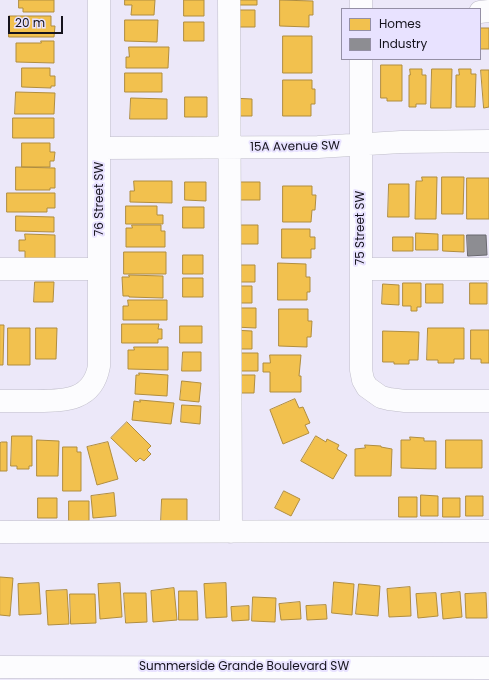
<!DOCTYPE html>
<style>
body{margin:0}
#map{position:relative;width:489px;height:680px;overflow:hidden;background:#ece8f9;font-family:Poppins,sans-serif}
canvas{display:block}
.legend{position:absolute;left:341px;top:8px;width:140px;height:52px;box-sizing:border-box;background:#e8e2ff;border:1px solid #948fa5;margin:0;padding:5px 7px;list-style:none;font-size:12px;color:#15131d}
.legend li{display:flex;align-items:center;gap:8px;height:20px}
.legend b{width:20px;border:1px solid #948fa5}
.scale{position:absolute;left:8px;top:16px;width:55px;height:18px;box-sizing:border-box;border:2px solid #15131d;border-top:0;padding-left:5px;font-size:12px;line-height:14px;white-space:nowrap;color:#15131d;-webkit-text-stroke:3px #e8e2ff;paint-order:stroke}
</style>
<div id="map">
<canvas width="489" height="680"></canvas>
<ul class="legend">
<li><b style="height:11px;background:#f2c14e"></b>Homes</li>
<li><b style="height:11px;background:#8d8d92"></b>Industry</li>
</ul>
<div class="scale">20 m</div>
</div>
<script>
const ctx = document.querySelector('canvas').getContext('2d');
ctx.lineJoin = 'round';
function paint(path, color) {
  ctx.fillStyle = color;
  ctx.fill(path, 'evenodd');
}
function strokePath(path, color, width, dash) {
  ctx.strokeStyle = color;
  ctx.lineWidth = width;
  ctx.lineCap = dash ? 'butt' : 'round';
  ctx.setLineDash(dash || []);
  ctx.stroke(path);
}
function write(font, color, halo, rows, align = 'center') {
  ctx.font = font + ' Poppins,sans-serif';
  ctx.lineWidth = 4;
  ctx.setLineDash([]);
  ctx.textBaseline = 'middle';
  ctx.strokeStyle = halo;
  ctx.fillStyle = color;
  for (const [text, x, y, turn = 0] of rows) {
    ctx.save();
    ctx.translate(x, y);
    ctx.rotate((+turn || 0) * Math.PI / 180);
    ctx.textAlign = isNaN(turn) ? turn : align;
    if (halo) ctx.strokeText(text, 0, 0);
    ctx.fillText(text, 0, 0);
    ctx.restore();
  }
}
const homes = new Path2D(`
 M19 0H54V12H23V8H19Z
 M125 0H155L154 15H131L132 5H125Z
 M184 0H204V16H184Z
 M237 0H257V5H237Z
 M280 0 313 1V15H309V27L280 26Z
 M235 10H255V27H235Z
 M9 16H51V26H55L54 37H9Z
 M125 20H158L157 42 125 41Z
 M184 22H204V41H184Z
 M480 28H489V49H480Z
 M283 36H312V73H283Z
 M41 41H54V63L16 62V43H41Z
 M129 47H169L168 68H126V57H129Z
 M381 65H402V101H387V98H381Z
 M22 68H50V76H55V86H51V88L22 87Z
 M410 69H422V75H426V104H416V107H409V75H410Z
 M432 69H452L451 108H431Z
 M459 69H471V74H476L475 107H456V75H459Z
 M481 70H489V107L484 108Z
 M125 73H162V92H125Z
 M283 80H312V89H315V104H311V116H283Z
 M16 92 55 93 54 114H15Z
 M185 97H207V117H185Z
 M131 98 167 99V119H130Z
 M231 98 252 99V116H231Z
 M13 118H54V138H13Z
 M22 143H50V152H55L54 161H50V167H22Z
 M16 167 55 168V188H50V190H16Z
 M422 177H437L436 219H415L416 181H422Z
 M442 177H464L463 214H442Z
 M467 178H489V219H467Z
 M134 181H172V203L130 202V191H134Z
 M185 182H206V201L185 200Z
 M240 182H260V200H239Z
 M389 184H409V217H388Z
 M283 186H312V195H316L315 210H312L311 222H283Z
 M7 193H55V208H47V212H7Z
 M126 206H157V215H163V224H126Z
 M183 207H204V228H183Z
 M16 216 54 217V232L16 231Z
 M132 225H161V231H165V247H126V228H132Z
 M237 225H258V244H237Z
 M282 229H310V237H315V249H311V258H282Z
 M416 233 438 234V250H416Z
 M25 234 55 235V259H25V251H19V240H25Z
 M443 235H464V252L443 251Z
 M393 237H413V251H393Z
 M124 252H166V274H124Z
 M183 255H203V274H183Z
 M278 263 306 264V277H310V292H307V300H278Z
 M234 265H255V282H234Z
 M129 275 163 276V298L129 297V296H123L122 277H129Z
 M183 278H203V297H183Z
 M35 282H54L53 302H34Z
 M403 283H421V307H417V311H411V306H403Z
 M470 283H487V304H470Z
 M383 284 399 285V305L382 304Z
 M426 284H443V303H426Z
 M232 286H252V303H232Z
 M128 300H167V320H123V306H128Z
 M234 308H256V328L234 327Z
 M279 309H308V321H312L311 337H307V347L279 346Z
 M122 324H159L158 329H162V339H158V343H122Z
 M0 325H4L3 365H0Z
 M180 326H202V343H180Z
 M8 328H30V365H8Z
 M36 328H57L56 359H36Z
 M428 328H464V359H454V363H438V360H427Z
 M232 330 252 331V349H232Z
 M471 330H489V363H481V359H471Z
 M383 331 419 332 418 360H409V364H394V362H383Z
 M134 347H168V370L128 369V350H134Z
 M183 352H201V371H182Z
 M236 353H258V371H236Z
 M270 355H301L299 376H301V392H270V372H263V363H270Z
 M139 373 168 375 167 396 135 394 136 375H139Z
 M234 375H255L254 393H234Z
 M182 381 201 383 199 402 180 400Z
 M295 399 299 408 303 407 310 423 305 425 309 433 283 444 270 410Z
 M140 400 174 403 171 424 132 420 134 401 140 402Z
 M182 405 201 406 200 424 181 422Z
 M127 422 151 446 147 450 151 454 144 461 140 458 136 462 111 438Z
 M12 436H32V466H29V469H17V466H11Z
 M316 436 326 442 327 439 339 445 337 449 347 455 333 479 301 461Z
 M410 437 424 438V441H436V469L401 468V440H410Z
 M37 440 59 441 58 476H37Z
 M446 440H482V468H446Z
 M2 442H7V471H0V443Z
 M108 442 118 479 97 485 87 447Z
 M365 445 381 446V447L392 449 391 476H355V449L365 448Z
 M63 447H77V452H81V491H63Z
 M284 491 300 499 291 516 275 508Z
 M114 493 116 516 93 518 91 496Z
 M421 495 438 496V516H421Z
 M466 496H483V516H466Z
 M399 497H417V517H399Z
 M38 498H57V518H38Z
 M443 498H460V517H443Z
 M162 499H187V523L161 522Z
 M69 501H89V521H69Z
 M0 577 13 578 10 616 0 615Z
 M334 582 354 584 352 615 332 613Z
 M39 583 41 614 19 615 18 584Z
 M120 583 122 617 100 619 98 584Z
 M226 583 227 617 206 618 204 584Z
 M359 584 380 586 378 616 356 614Z
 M410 587 411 616 389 617 387 589Z
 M174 588 177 620 153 622 151 591Z
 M67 590 69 624 48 625 46 591Z
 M179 591H197L198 620H179Z
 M460 592 462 617 443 619 441 594Z
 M124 593H146L147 622 126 623Z
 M436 593 438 616 418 618 416 594Z
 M486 593 487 618H466L465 594Z
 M70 594H95L96 623 71 624Z
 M253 597 276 598 275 622 252 621Z
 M300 602 301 619 281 620 279 604Z
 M326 605 327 619 307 620 306 606Z
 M249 606V620L232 621 231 607Z`);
paint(homes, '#f2c14e');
strokePath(homes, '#b08d3f', 1);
const industry = new Path2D(`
 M467 235H486L487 255 468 256Z`);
paint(industry, '#8d8d92');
strokePath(industry, '#69686f', 1);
const minor = new Path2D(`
 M229 0 231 532
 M361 0V9
 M480 12 489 11
 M361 59V370L363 380 367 387 381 397 389 399 405 401H489
 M100 148 318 147 401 142 489 141
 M0 269H99
 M361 269H489
 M0 401C12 401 25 401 37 401 66 401 93 400 99 366V0
 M0 532 489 531
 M0 667 489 668`);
strokePath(minor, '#bfbdc9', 23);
strokePath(minor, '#fcfcfe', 22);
write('12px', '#15131d', '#e8e2ff', [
 ["15A Avenue SW",295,147,-1],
 ["76 Street SW",100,199,-90],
 ["75 Street SW",361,228,-90],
 ["Summerside Grande Boulevard SW",244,667]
]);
</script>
